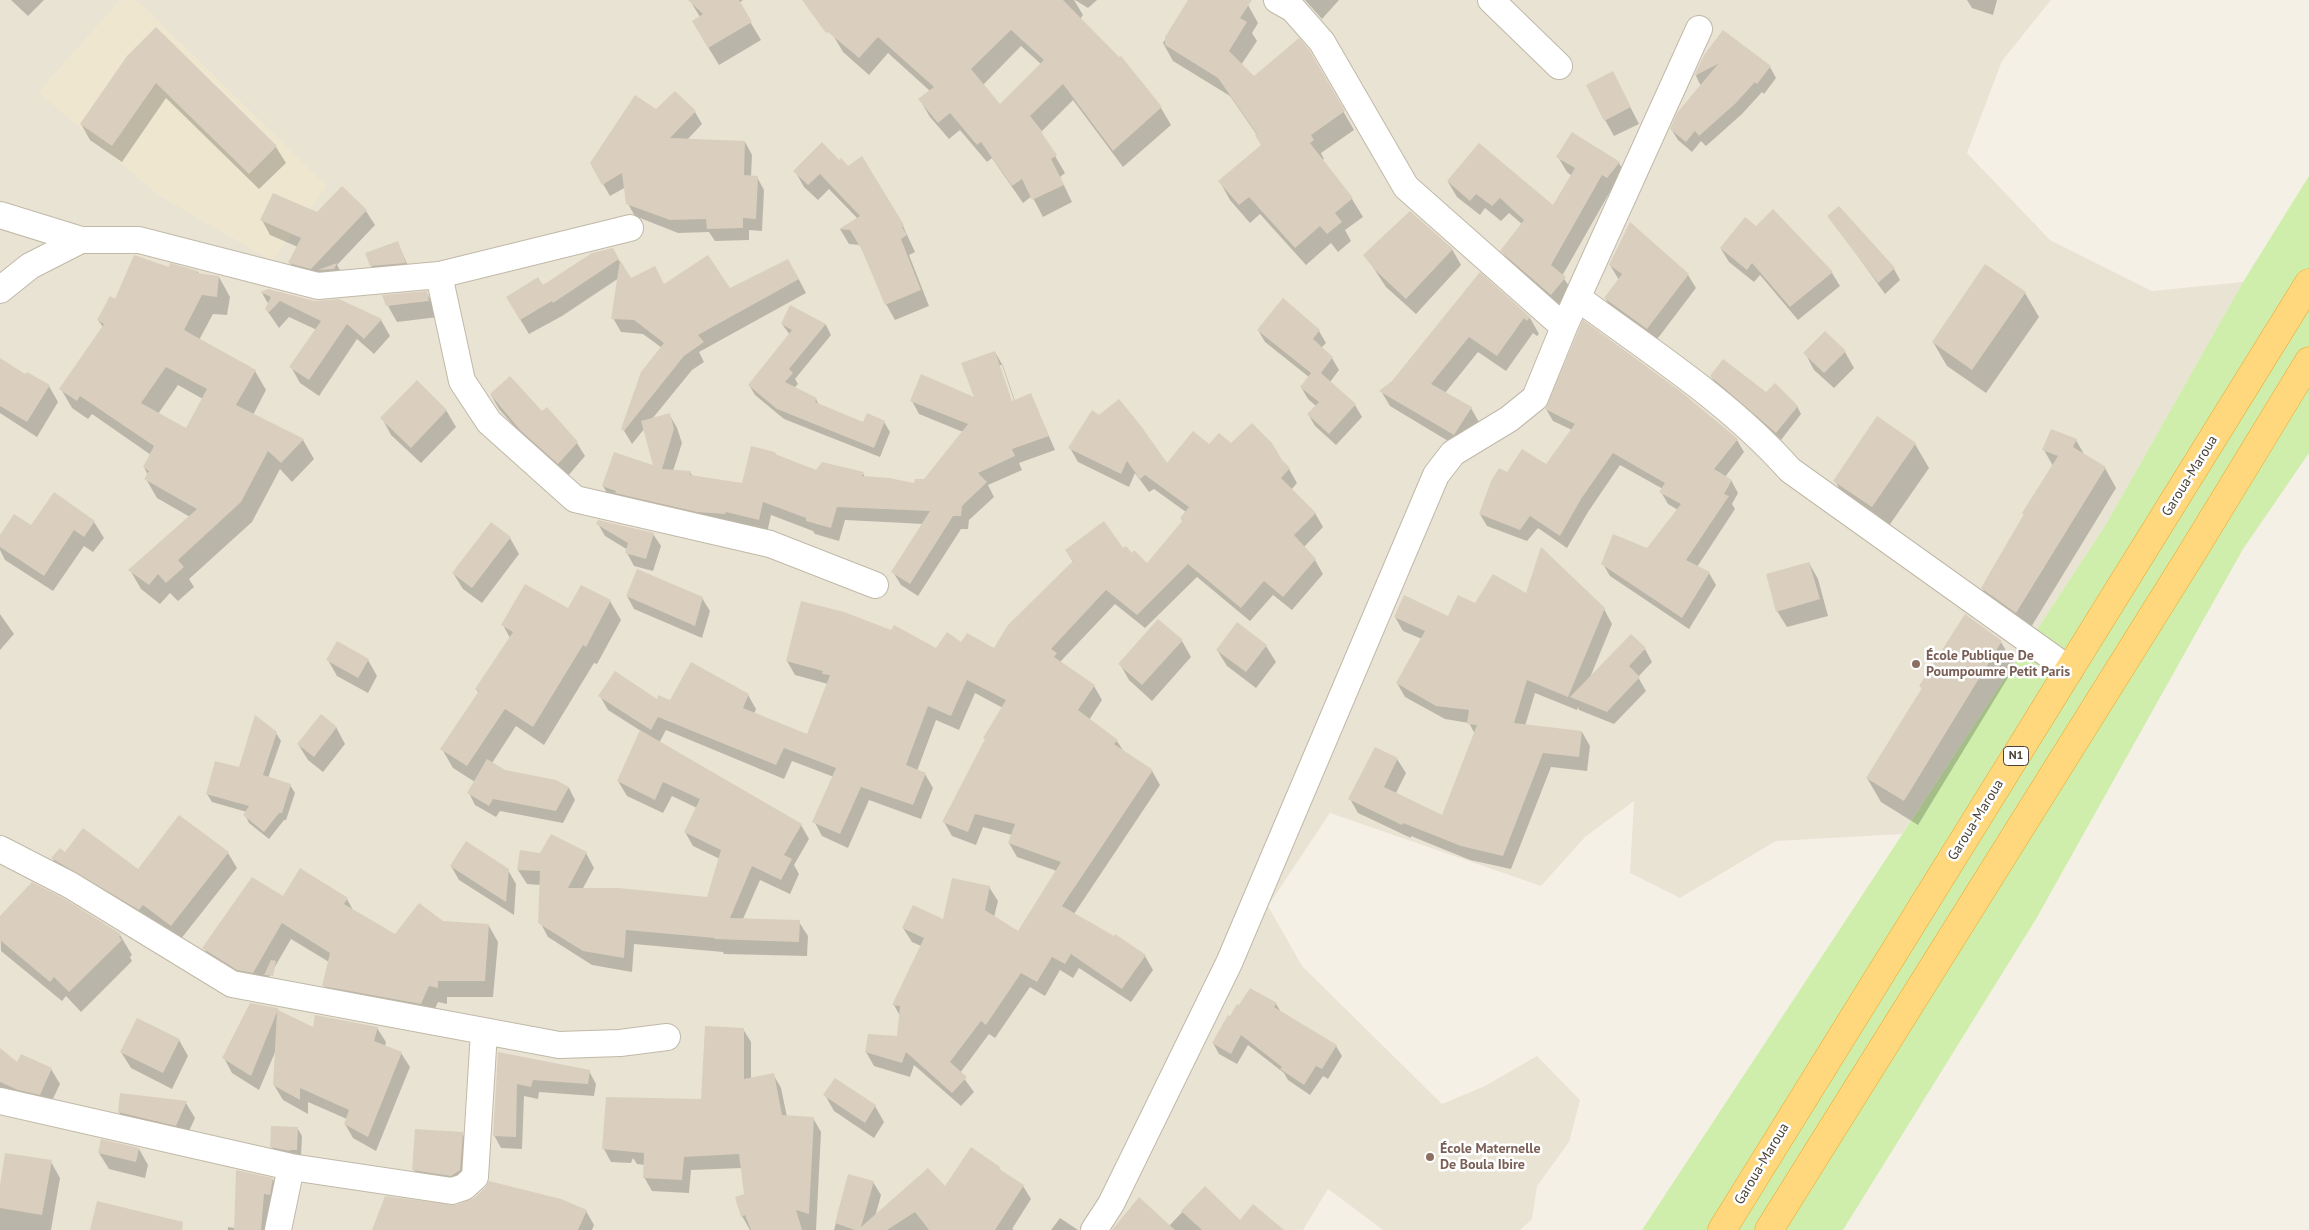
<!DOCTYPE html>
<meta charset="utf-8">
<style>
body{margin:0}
canvas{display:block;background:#f5f0e6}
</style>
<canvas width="2309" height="1230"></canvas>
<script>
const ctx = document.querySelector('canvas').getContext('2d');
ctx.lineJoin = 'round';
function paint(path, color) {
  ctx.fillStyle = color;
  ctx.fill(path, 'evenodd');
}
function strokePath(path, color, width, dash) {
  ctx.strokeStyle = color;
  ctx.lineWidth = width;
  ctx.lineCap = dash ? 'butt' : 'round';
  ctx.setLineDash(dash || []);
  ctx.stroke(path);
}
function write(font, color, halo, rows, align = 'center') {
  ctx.font = font + ' "PT Sans",sans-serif';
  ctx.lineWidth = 5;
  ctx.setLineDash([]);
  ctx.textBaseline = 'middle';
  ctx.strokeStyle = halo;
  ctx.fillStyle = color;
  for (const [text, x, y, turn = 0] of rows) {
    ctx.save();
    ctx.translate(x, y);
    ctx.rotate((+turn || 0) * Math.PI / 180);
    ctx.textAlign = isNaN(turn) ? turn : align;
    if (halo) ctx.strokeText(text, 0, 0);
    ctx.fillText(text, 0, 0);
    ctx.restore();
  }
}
paint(new Path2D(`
 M0 0H2051L2002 61 1967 153 2050 240 2152 291 2243 282 2105 526 1902 834 1776 841 1680 898 1630 873 1634 801 1585 837 1541 886 1330 813 1268 906 1302 966 1442 1104 1485 1086 1537 1056 1580 1100 1569 1142 1537 1186 1532 1219 1520 1230H1383L1328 1189 1303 1230H0Z`), '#e9e3d4');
paint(new Path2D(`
 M120 0H137L327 186 272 261 158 195 38 92Z`), '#efe6cf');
paint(new Path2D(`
 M2309 176V453L2243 549 2036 919 1843 1230H1642L2105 526 2243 282Z`), '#cfedab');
paint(new Path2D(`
 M11 0H44L28 16Z
 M693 0H743L739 3 761 40 719 65 703 39 700 17 691 2Z
 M863 0H1074L1083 15 1080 19 1161 108 1171 125 1123 167 1073 100 1041 132 1065 173 1060 177 1072 202 1043 217 1032 196 1023 203 992 158 987 162 960 130 949 139 930 117 920 100 930 91 888 53 869 75 843 52 833 35ZM1021 46 1042 65 999 106 983 85Z
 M1075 0H1097L1088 8Z
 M1190 0H1240L1248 5 1258 23 1252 33 1257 41 1241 65 1254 78 1309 52 1354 130 1321 153 1324 159 1322 160 1352 199 1363 217 1345 230 1351 241 1338 252 1331 243 1306 265 1260 214 1250 223 1230 200 1220 182 1262 146 1257 135 1230 96 1173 61 1163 43Z
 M1305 0H1339L1322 19Z
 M1967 0H1997L1993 15 1972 8Z
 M1705 56 1770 67 1776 78 1764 94 1762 92 1742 114 1706 146 1701 141 1692 152 1678 140 1671 129 1701 86 1696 76Z
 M128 57 276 147 286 163 259 189 166 98 122 162 90 140 81 124Z
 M1621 89 1639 124 1614 136 1605 120Z
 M656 111 695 112 702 124 687 140 745 142 752 155 751 177H757L764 190 762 231 749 230V240L715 241 709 232 678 233 635 216 628 204 626 187 610 196 591 163Z
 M1558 157 1619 163 1628 179 1616 193 1611 190 1562 276 1574 293 1560 310 1511 266 1502 251 1522 224 1509 213 1501 221 1485 208 1480 215 1457 197 1448 182 1553 207 1572 176 1567 172Z
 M839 161 903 226 915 252 909 255 929 306 895 320 886 304 860 245 849 244 840 229 858 219 829 189 818 200 804 187 795 171Z
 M366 211 375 225 337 265 346 280 298 277 290 263 298 247 270 235 262 220Z
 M1829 216 1894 269 1900 280 1885 294Z
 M1756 227 1832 273 1840 286 1798 320 1760 275 1754 282 1729 262 1721 249Z
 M397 242 410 270 376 273 371 266Z
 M612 249 631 280 664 285 730 290 796 274 806 293 699 352 704 362 692 370 652 419 669 414 677 428 682 443 673 471 690 472 693 477 743 484 775 453 777 456 817 472 863 473 865 478 915 485 924 481 963 432 919 414 912 401 976 399 995 352 1003 366 1015 401 1031 395 1055 450 1019 463 1022 470 988 485 994 497 969 520 968 529H961L918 596 901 585 893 572 924 524 845 520 839 541 815 534 813 531 771 515 767 533 611 500 603 486 655 467 645 428 632 444 623 429 662 348 643 334 621 332 613 318 619 278 562 316 529 334 515 311 543 287ZM999 365H1002L1016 406 1013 407Z
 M1452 249 1461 265 1416 314 1386 287 1365 255Z
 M171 265 198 272 199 275 219 277 230 297 227 315 213 314 199 340 255 371 266 390 253 415 303 440 314 459 292 482 280 469 252 522 189 579 194 587 178 601 170 593 160 604 141 589 130 570 190 517 157 498 146 479 148 475 144 467 151 455 92 414 88 419 72 408 61 389 103 327 98 320 116 301 169 269ZM178 385 203 399 186 429 158 414Z
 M1610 265 1688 275 1696 288 1655 342 1613 312 1605 298 1619 280Z
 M1480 274 1530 318 1539 334 1537 336 1533 333 1506 371 1478 352 1445 393 1471 408 1480 424 1463 450 1390 406 1381 391 1392 382Z
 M426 292 436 309 438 317 397 322 388 306Z
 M262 293 314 302 381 320 390 336 374 354 357 339 319 396 300 383 291 367 317 330 289 317 279 328 266 309 269 305Z
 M2025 293 2039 317 1986 393 1947 366 1933 342Z
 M1283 299 1319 331 1326 343 1321 348 1332 358 1339 370 1330 382 1355 405 1362 417 1336 445 1315 426 1308 414 1316 406 1308 399 1301 387 1309 377 1265 342 1258 330Z
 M791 307 826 325 831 335 795 379 798 384 794 388 816 399 819 405 864 424 867 415 884 422 890 432 880 457 784 419 755 395 749 385 790 335 782 324Z
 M1845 352 1854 368 1834 388 1814 370 1805 353Z
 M0 359 25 376 49 386 58 402 37 437 0 413Z
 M1711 376 1766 393 1797 406 1801 414 1781 440 1716 384Z
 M1679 392 1737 440 1744 452 1725 477 1731 480 1738 493 1732 504 1735 509 1697 567 1709 573 1716 585 1689 629 1610 576 1603 564 1647 550 1678 510 1668 504 1661 492 1663 489 1620 465 1588 512 1567 548 1538 528 1527 541 1487 526 1480 514 1508 474 1546 466 1572 430 1553 421 1546 409Z
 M491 395 542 413 577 443 585 456 567 477 530 444 499 409Z
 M446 410 456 427 421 463 391 435 382 418Z
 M2076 440 2085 456 2105 468 2116 488 2028 632 1993 607 1982 588 2025 516 2023 513 2053 466 2044 450Z
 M1915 444 1929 468 1886 530 1849 505 1835 481Z
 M1209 445H1231L1281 461 1289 469 1297 483 1291 490 1315 513 1323 527 1303 548 1315 560 1323 574 1292 610 1273 595 1250 621 1197 577 1145 628 1115 604 1060 662 1094 686 1102 700 1089 720 1117 741 1124 752 1152 771 1160 785 1074 914 1145 956 1153 970 1131 1002 1079 968 1073 978 1060 970 1045 996 1030 987 995 1038 989 1034 960 1073 974 1092 961 1106 914 1065 910 1077 874 1066 866 1052 898 1037 900 1016 894 1005 921 946 912 942 903 928 944 921 989 887 998 901 994 917 1019 932 1057 871 1017 857 1009 843 1012 835 983 827 976 845 952 836 944 822 1003 708 975 693 959 730 936 720 917 771 925 774 933 788 921 819 869 800 848 848 822 836 814 821 834 777 792 761 784 779 666 730 659 743 801 825 809 839 794 865 799 874 790 894 760 880 743 919 799 922 808 936 807 956 724 954 723 952 634 944 632 972 592 965 548 937 540 922V885L527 884 518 870 541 854 586 853 594 868 582 890 708 898 720 859 693 846 685 832 697 808 672 796 663 813 627 796 618 781 641 731 608 710 600 696 671 702 748 695 756 709 754 714 808 736 828 684 795 675 787 661 936 650 961 644 995 650 1073 562 1066 550H1123L1147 565 1183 522 1181 518 1186 512 1154 489 1149 492 1135 473 1129 487 1078 462 1070 448 1167 465Z
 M94 522 104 538 93 552 84 546 53 591 5 560 0 550V538Z
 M598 524 653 534 661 546 653 571 634 566 627 553 628 550 605 536Z
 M510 538 519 554 482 603 463 589 453 573Z
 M1809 563 1818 579 1828 616 1787 627 1777 611Z
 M1526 595 1604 609 1612 624 1589 680 1645 649 1652 662 1638 677 1646 691 1614 724 1579 710 1578 707 1577 710 1535 693 1525 726 1582 732 1590 746 1587 771 1551 767 1511 869 1470 860 1411 836V838L1358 813 1350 799 1397 759 1406 773 1396 793 1443 816 1475 734 1469 723 1445 719 1405 697 1397 683 1422 639 1403 631 1395 617H1449L1475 604Z
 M627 596 702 598 710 611 702 638 634 609Z
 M610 601 621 620 597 664 594 663 544 745 516 726 492 763 504 771 569 788 575 800 563 823 500 811 496 817 475 805 469 793 475 782 453 768 442 749 479 693 476 689 510 638 503 625Z
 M0 614 14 634 0 650Z
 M1237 624 1266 646 1276 662 1256 688 1227 666 1217 650Z
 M1182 641 1191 657 1152 701 1129 680 1120 664Z
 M2001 642 2015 666 1918 825 1881 802 1867 778 1922 689 1921 686Z
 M328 660H368L377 676 368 693 337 676Z
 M336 727 345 744 323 772 308 760 298 744Z
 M276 733 281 741 268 778 290 785 295 793 286 820H284L269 839 249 823 245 815 247 812 212 802 207 794 240 769Z
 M179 817 228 853 237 868 180 940 152 919 148 924 61 873 53 859 65 854 138 871Z
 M451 866 508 870 516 884 514 915 459 880Z
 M283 897 347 899 354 912 395 936 442 922 489 926 498 942 493 997H447V1004L438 1002 430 1020 333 1002 324 985 329 962 291 939 262 989 213 965 204 948Z
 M0 919 120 935 132 955 130 957 132 961 81 1012 66 996 62 1001 1 951Z
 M1276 1004 1281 1012 1336 1046 1342 1056 1328 1079 1323 1076 1310 1095 1288 1080 1284 1073 1248 1045 1237 1064 1219 1054 1213 1043 1231 1018Z
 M278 1009 279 1012 314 1029 377 1028 386 1042 385 1046 401 1053 410 1067 376 1151 353 1138 345 1124 347 1119 308 1102V1114L283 1100 274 1085 276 1050 259 1090 232 1073 224 1058Z
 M743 1029 751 1042V1079L773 1074 781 1088 787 1117 813 1118 821 1132 816 1230H750L742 1216 746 1195 742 1168 691 1170 689 1193 652 1191 644 1177 645 1165 637 1164 633 1158 631 1163 611 1162 604 1149 702 1100Z
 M179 1040 188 1056 172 1089 131 1068 121 1052Z
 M0 1050 18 1064 51 1069 60 1084 48 1109 0 1092Z
 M499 1054 589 1071 596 1084 594 1096 539 1092 538 1099 524 1096 522 1149 501 1148 494 1135Z
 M121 1095 186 1103 195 1118 185 1140 128 1128 119 1112Z
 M825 1095 875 1106 884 1122 874 1138 834 1111Z
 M298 1129 302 1136 301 1157 276 1154 271 1146Z
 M462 1133 469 1146 467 1182H421L414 1170Z
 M139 1149 148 1165 145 1178 109 1169 99 1153Z
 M51 1162 60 1178 51 1230H0V1192Z
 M999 1168 1002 1172 1023 1186 1031 1199 1012 1229 1014 1230H834L849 1175 873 1182 881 1195 875 1217Z
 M273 1179 282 1196 271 1230H228V1227L235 1228Z
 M1205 1188 1240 1221 1277 1230H1124L1169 1226Z
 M456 1207 586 1211 594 1225 592 1230H374Z
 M1060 1218 1078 1230H1051Z`), '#0003');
paint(new Path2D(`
 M688 0H739L752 22 708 48 692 21 703 14Z
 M802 0H1063L1119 57 1121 56 1162 107 1113 151 1063 84 1030 116 1042 131 1041 132 1057 155 1051 159 1064 185 1032 200 1022 179 1012 186 981 142 977 145 950 113 938 123 918 99 934 87 878 37 859 58 828 32 826 33ZM1011 30 1044 60 1000 104 971 69Z
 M1188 0H1252L1240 18 1247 22 1229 51 1254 76 1299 38 1310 51 1345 111 1311 135 1314 140 1310 143 1353 198 1335 213 1342 222 1327 234 1320 226 1295 248 1249 197 1239 205 1218 181 1261 145 1255 135 1257 134 1218 78 1165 45V37Z
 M156 27 277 146 249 174 156 83 112 146 80 124 127 56Z
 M1723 30 1771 66 1757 84 1755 82 1736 103 1699 136 1695 131 1686 142 1670 129 1677 113 1718 64 1694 76 1704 55Z
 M1613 71 1631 107 1604 121 1586 85Z
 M675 91 696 111 670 138 745 141 744 175 758 176 756 219 743 218V228L707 229 706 219 670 220 626 204 622 173 602 185 590 163 635 95 656 109Z
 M1572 132 1620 162 1607 178 1602 175 1551 265 1566 277 1551 295 1500 251 1524 220 1500 198 1492 206 1476 194 1470 201 1447 181 1479 143 1553 205 1575 168 1556 157Z
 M822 142 839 160 841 158 848 166 862 156 904 225 902 227 907 235 901 239 921 290 885 305 862 250 850 230 839 229 860 216 820 174 808 185 793 171Z
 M342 186 367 210 311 269 288 263 301 238 260 220 273 193 317 212Z
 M1839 206 1895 268 1878 283 1827 216Z
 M1773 209 1833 272 1790 307 1752 263 1747 270 1720 248 1745 217 1756 226Z
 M1410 211 1453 249 1406 299 1375 270 1363 255Z
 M1630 222 1689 274 1647 329 1604 298 1622 274 1609 265Z
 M398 241 406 263 370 266 365 253Z
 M613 248 619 259 553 303 552 301 520 320 506 297 538 277 543 285 592 253Z
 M134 255 169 267 170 263 198 271 197 273 219 276 217 297 202 295 184 330 256 370 236 405 304 439 281 463 268 451 241 502 178 560 184 567 166 583 158 574 149 585 128 570 197 509 144 479 149 471 143 467 154 446 80 396 77 401 59 389 104 324 97 320 110 296 115 299ZM166 367 207 389 186 428 141 403Z
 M708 255 730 288 788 259 799 279 698 335 704 342 684 356 624 431 621 429 641 372 664 343 634 320 611 319 620 260 631 278 655 266 664 284Z
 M337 263 334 269 318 270Z
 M1985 264 2026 292 1972 370 1932 342Z
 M1480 272 1530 317 1527 321 1524 318 1497 356 1469 337 1431 384 1472 407 1454 435 1379 391 1392 381Z
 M268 289 315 301 339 299 382 319 364 339 347 324 309 380 289 367 321 321 280 301 269 312 265 309 271 297 260 292Z
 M427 291 429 301 386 306 382 295Z
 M1283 298 1320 330 1313 339 1333 357 1321 373 1356 404 1329 434 1307 414 1319 402 1300 387 1311 373 1257 330Z
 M790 305 826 324 789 369 793 373 785 382 817 398 815 402 863 422 867 413 885 421 874 448 777 409 748 385 792 330 781 324Z
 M1583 320 1680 391 1738 439 1714 469 1732 480 1724 494 1729 496 1686 560 1710 572 1682 618 1601 564 1613 534 1647 548 1681 504 1659 492 1665 483 1613 453 1581 499 1560 536 1530 516 1520 530 1479 514 1491 481 1499 468 1507 472 1522 449 1546 464 1575 424 1545 409Z
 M1825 331 1846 351 1824 373 1803 353Z
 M995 351 1012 401 1031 393 1049 436 1012 449 1015 456 978 473 987 482 962 506 961 516H953L910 584 891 572 930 511 837 507 831 528 806 521V518L763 502 759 520 726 512 725 514 697 512 615 493 616 491 602 486 614 452 653 465 641 421 670 413 674 429 662 469 691 471 690 475 742 483 751 446 775 452V454L816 470 822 462 864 472 862 476 889 478 914 483 915 479H924L968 424 910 401 921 374 974 397 961 363Z
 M0 358 25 374 27 372 50 385 27 422 0 406Z
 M1723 359 1766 392 1775 383 1798 406 1776 433 1710 376Z
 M510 376 542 411 547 407 578 442 558 464 520 430 490 394Z
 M417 380 447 410 411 448 380 418Z
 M1119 399 1141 426 1167 463 1193 431 1209 444 1219 433 1231 443 1252 423 1272 443 1282 460 1290 468 1281 478 1316 513 1294 535 1316 559 1283 597 1264 581 1241 608 1188 564 1137 615 1106 590 1051 649 1057 653 1054 657 1095 685 1078 710 1118 740 1114 744 1153 770 1062 906 1114 936 1115 934 1146 955 1122 989 1071 954 1065 964 1052 957 1037 982 1021 973 986 1025 981 1021 950 1062 967 1077 952 1093 906 1052 902 1063 865 1052 868 1034 897 1036 900 1006 892 1005 924 938 902 928 913 905 943 919 952 878 990 886 985 910 1018 931 1061 862 1008 843 1015 824 975 814 968 832 942 822 985 739 983 738 1006 700 967 680 951 716 928 706 906 765 926 773 913 805 861 787 840 834 812 822 836 768 784 748 776 765 658 717 651 730 598 696 615 671 657 699 658 695 670 700 691 662 749 694 743 708 807 734 830 675 822 674 823 671 786 661 801 601 844 612 891 630 894 625 936 648 947 632 961 642 967 633 994 648 1008 625 1073 561 1065 550 1104 521 1123 548 1126 546 1132 553 1134 550 1147 563 1183 520 1180 518 1189 507 1145 475 1140 479 1127 461 1121 474 1068 448 1092 410 1099 415Z
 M1877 416 1916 443 1872 507 1833 481Z
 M2051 429 2077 439 2073 447 2106 467 2016 613 1981 588 2024 514 2022 513 2058 456 2042 450Z
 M54 492 95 521 84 537 74 530 44 576 0 547V535L14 514 31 525Z
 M598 520 654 533 646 559 625 553 628 543 596 524Z
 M491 522 511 537 472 588 452 573Z
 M1541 547 1605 608 1568 697 1527 680 1514 723 1582 731 1579 757 1543 753 1503 856 1461 846 1403 823 1402 825 1348 799 1375 747 1398 758 1384 787 1442 815 1477 725 1467 724 1469 710 1436 706 1396 683 1425 631 1394 617 1404 595 1448 616 1458 595 1475 603 1493 574 1526 593Z
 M1809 562 1820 599 1776 612 1766 574Z
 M637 569 703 597 695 626 626 596Z
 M525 584 568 608 581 585 611 600 586 647 583 645 533 727 505 709 467 766 440 749 479 691 475 689 513 632 501 625Z
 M1965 614 2002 641 1904 801 1866 778 1922 688 1919 686Z
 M1158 619 1183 640 1142 685 1118 664Z
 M1237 622 1267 645 1246 672 1216 650Z
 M1631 634 1646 648 1629 666 1640 677 1607 712 1570 697Z
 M337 641 369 659 358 678 326 660Z
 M321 714 337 727 314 757 297 744Z
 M255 715 277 732 263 775 291 784 282 813H279L264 832 243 815 249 806 206 794 215 761 239 767Z
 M640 730 802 824 784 855 792 859 781 880 752 866 730 918 800 920 799 942 714 939 715 938 626 930 624 958 583 951 538 923 540 871 517 870 520 850 540 853 551 834 587 852 568 888H619L707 897 721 850 684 832 700 799 663 782 655 800 617 781Z
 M487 759 505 770 556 780 569 787 556 811 493 799 489 806 467 793Z
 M179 815 229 852 171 926 143 905 139 910 51 858 60 848 65 852 83 828 138 869Z
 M466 841 509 869 506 902 450 866Z
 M300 868 348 898 344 904 395 934 419 903 443 921 489 924 485 981H438V988L429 986 421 1004 322 986 330 953 282 923 253 973 237 970 202 948 252 877 283 896Z
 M32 882 63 898 121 934 119 937 122 940 69 992 54 977 50 982 0 940V916Z
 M271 960 276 961 273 976 264 975Z
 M1250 988 1277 1003 1274 1007 1337 1045 1322 1069 1316 1066 1304 1085 1280 1069 1282 1067 1241 1035 1231 1054 1212 1043 1228 1015 1230 1016 1237 1004 1239 1005Z
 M250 1003 278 1008V1010L313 1027 315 1015 378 1027 374 1041 402 1052 368 1137 344 1124 349 1110 300 1088V1100L273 1085 277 1012 251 1076 222 1058Z
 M137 1018 180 1039 163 1073 120 1052Z
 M705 1026 744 1028V1079L774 1073 782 1115 814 1117 809 1214 796 1210 802 1230H751L745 1215 741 1217 735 1197 744 1194 739 1154 684 1157 682 1180 643 1178 644 1153 602 1149 606 1097 701 1099Z
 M0 1048 17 1062 21 1054 52 1068 40 1095 18 1090 0 1082Z
 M498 1052 590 1070 588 1084 533 1080 531 1087 517 1084 516 1137 493 1136Z
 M835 1078 876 1105 865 1123 823 1095Z
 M120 1093 187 1101 176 1126 118 1112Z
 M271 1126 298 1127 297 1150H290V1151L270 1147Z
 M415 1129 463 1132 460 1170 451 1176 412 1170Z
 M101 1139 139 1148 136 1162 98 1153Z
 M971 1147 1000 1167 999 1169 1024 1185 995 1230H929L915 1212 887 1230H855L835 1223 848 1174 874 1181 861 1227 928 1168 945 1186Z
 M5 1153 52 1160 42 1215 0 1208V1185Z
 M236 1170 273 1178 270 1195 264 1194 261 1230H234Z
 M489 1181 561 1199 587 1210 578 1230H372L385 1196 456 1205 474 1198 485 1188Z
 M1205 1186 1240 1220 1253 1204 1284 1230H1202L1181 1211Z
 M1139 1197 1175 1230H1112Z
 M97 1201 183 1222 182 1230H90Z`), '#dacfbe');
const minor = new Path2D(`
 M1277 0 1293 9 1322 42 1406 187 1564 327
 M1491 0 1559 66
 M0 215 81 240
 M439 275 462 381 489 422 575 499 770 544 875 585
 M0 290 30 266 81 240H139L318 286 439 275 630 228
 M1578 298C1651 352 1730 402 1790 470L2070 670
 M0 849 70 885 232 984 559 1045 620 1043 667 1037
 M0 1101 291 1167 452 1191 464 1187 475 1177 484 1032
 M278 1230 291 1167
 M1094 1230 1111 1204 1229 963 1436 475 1453 453 1509 419 1535 398 1564 327 1699 29`);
const trunk = new Path2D(`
 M1722 1230 2309 283
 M1769 1230 2192 553 2309 361`);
strokePath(minor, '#c1b9a8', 28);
strokePath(trunk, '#eca629', 29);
strokePath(minor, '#fff', 26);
strokePath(trunk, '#ffd87e', 28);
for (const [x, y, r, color] of [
 [1916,664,5,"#8d6e63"],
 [1430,1157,5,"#8d6e63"]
]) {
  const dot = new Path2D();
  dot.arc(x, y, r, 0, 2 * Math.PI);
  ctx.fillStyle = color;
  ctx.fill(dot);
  strokePath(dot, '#fff', 2);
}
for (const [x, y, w] of [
 [2016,756,25]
]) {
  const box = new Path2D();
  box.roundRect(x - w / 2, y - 9.5, w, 19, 4);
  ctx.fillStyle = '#fff';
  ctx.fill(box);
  strokePath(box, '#484135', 1);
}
write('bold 12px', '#484135', null, [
 ["N1",2016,756]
]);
write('14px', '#484135', '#fff', [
 ["Garoua-Maroua",2190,476,-58],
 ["Garoua-Maroua",1976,820,-58],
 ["Garoua-Maroua",1762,1164,-59]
]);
write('bold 14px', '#785e54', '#fff', [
 ["École Publique De",1926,656],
 ["Poumpoumre Petit Paris",1926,672],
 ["École Maternelle",1440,1149],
 ["De Boula Ibire",1440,1165]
], 'left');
</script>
